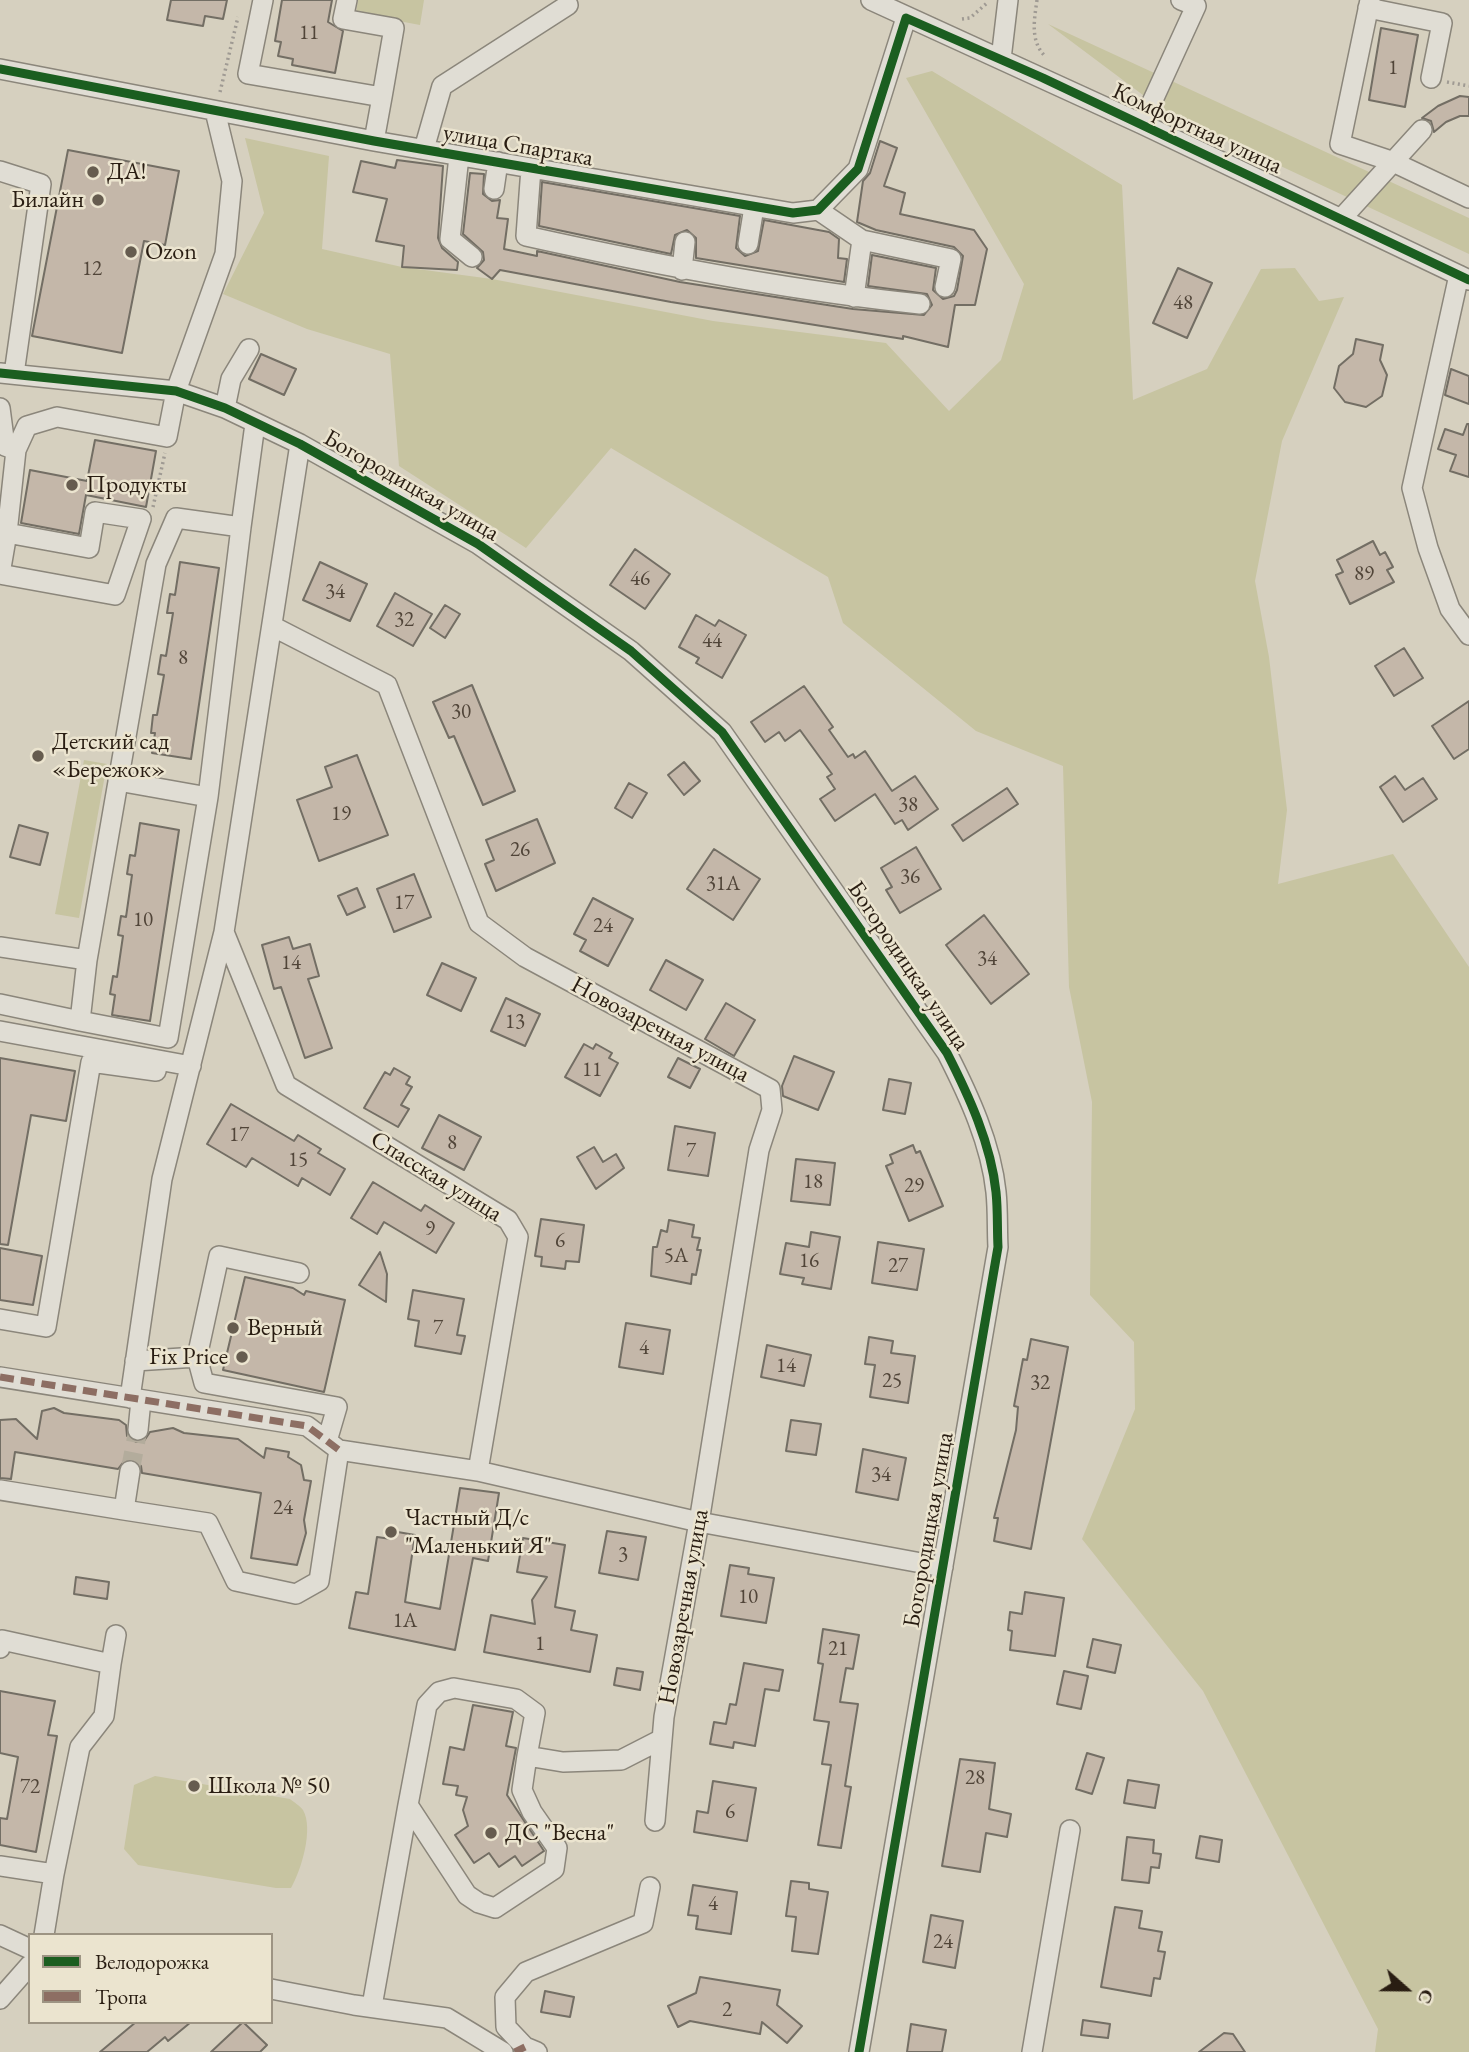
<!DOCTYPE html>
<meta charset="utf-8">
<style>
body{margin:0}
#map{position:relative;width:1469px;height:2052px;overflow:hidden;background:#d6d0bf;font-family:"EB Garamond",serif}
canvas{display:block}
.legend{position:absolute;left:28px;top:1933px;width:245px;height:91px;box-sizing:border-box;background:#ebe4cf;border:2px solid #9d9483;margin:0;padding:9px 12px;list-style:none;font-size:21px;color:#291d12}
.legend li{display:flex;align-items:center;gap:14px;height:35px}
.legend b{width:35px;border:2px solid #9d9483}
.north{position:absolute;left:1371px;top:1954px;width:70px;height:70px;-webkit-text-stroke:5px #ebe4cf;paint-order:stroke;rotate:111deg;font-size:19px;font-weight:700;line-height:28px;text-align:center;color:#291d12}
.north::after{content:'';display:block;margin:auto;width:24px;height:32px;background:#291d12;clip-path:polygon(50% 0,100% 100%,50% 72%,0 100%)}
</style>
<div id="map">
<canvas width="1469" height="2052"></canvas>
<ul class="legend">
<li><b style="height:9px;background:#1b5e20"></b>Велодорожка</li>
<li><b style="height:9px;background:#8d6e63"></b>Тропа</li>
</ul>
<div class="north">С</div>
</div>
<script>
const ctx = document.querySelector('canvas').getContext('2d');
ctx.lineJoin = 'round';
function paint(path, color) {
  ctx.fillStyle = color;
  ctx.fill(path, 'evenodd');
}
function strokePath(path, color, width, dash) {
  ctx.strokeStyle = color;
  ctx.lineWidth = width;
  ctx.lineCap = dash ? 'butt' : 'round';
  ctx.setLineDash(dash || []);
  ctx.stroke(path);
}
function write(font, color, halo, rows, align = 'center') {
  ctx.font = font + ' "EB Garamond",serif';
  ctx.lineWidth = 5;
  ctx.setLineDash([]);
  ctx.textBaseline = 'middle';
  ctx.strokeStyle = halo;
  ctx.fillStyle = color;
  for (const [text, x, y, turn = 0] of rows) {
    ctx.save();
    ctx.translate(x, y);
    ctx.rotate((+turn || 0) * Math.PI / 180);
    ctx.textAlign = isNaN(turn) ? turn : align;
    if (halo) ctx.strokeText(text, 0, 0);
    ctx.fillText(text, 0, 0);
    ctx.restore();
  }
}
paint(new Path2D(`
 M358 0H424L420 25 356 13Z
 M1048 24 1469 218V254L1167 113Z
 M932 71 1122 185 1133 400 1207 369 1261 269 1295 268 1319 301 1344 297 1282 441 1255 581 1269 657 1287 810 1278 884 1393 854 1469 967V2052H1375L1378 2029 1203 1691 1082 1539 1135 1409 1134 1342 1090 1295 1092 1102 1069 987 1063 766 976 731 843 623 828 577 611 448 526 548 399 466 390 354 307 329 223 294 264 213 245 138 329 156 322 249 402 267 492 279 713 321 886 343 949 411 1001 360 1024 284 906 78Z
 M84 760 107 764 79 918 55 914Z
 M155 1776 290 1799C294 1802 300 1806 303 1810 314 1829 301 1871 291 1888H276L138 1865 124 1849 134 1785Z`), '#c7c4a1');
const building = new Path2D(`
 M171 0H227L223 19 205 16 203 26 167 20Z
 M282 0H332L328 22 343 31 335 73 292 65 293 59 278 56 281 42 275 41Z
 M1381 28 1418 35 1405 107 1369 100Z
 M1460 96 1469 97V116H1460L1446 122 1434 132 1431 121 1422 118 1438 106Z
 M880 141 897 148 884 186 905 193 900 214 974 230 987 249 975 305H955L948 347 903 336V339L671 302 500 270 492 279 477 268 484 260 483 252 463 234 470 173 484 174 483 194 492 201 500 200 497 218 508 219 504 249 537 256V251L680 282 769 296 853 309 924 315 932 305 927 294 868 286 872 255 936 268 933 290 943 299 954 296 957 290 963 256 954 247 876 230 857 222 863 181 870 173Z
 M68 150 179 171 165 245 144 241 122 353 32 336Z
 M397 160 443 166 438 238 442 248 458 262 457 270 402 267 404 246 376 241 387 199 353 192 361 161 395 168Z
 M542 182 740 216 736 248 745 256 758 251 764 220 829 232 839 239 838 258 847 259 844 282 696 258V238L687 230 675 235 671 254 539 226Z
 M1178 268 1212 283 1187 338 1153 323Z
 M1356 339 1383 345 1380 360 1387 375 1382 396 1366 407 1345 402 1334 388 1339 366 1353 354Z
 M261 354 296 369 284 395 249 379Z
 M1451 369 1469 376V404L1445 395Z
 M1467 424H1469V477L1450 471 1456 455 1438 449 1445 429 1463 435Z
 M95 440 156 451 146 507 86 495 79 534 21 523 30 470 87 481Z
 M1373 541 1380 555 1385 552 1393 567 1387 570 1394 582 1350 604 1336 575 1343 572 1337 560Z
 M635 549 670 574 645 609 610 585Z
 M180 562 219 568 191 759 152 753 155 733H151L153 715H157L164 675 158 674 161 655 166 656 173 613H167L170 594 175 595Z
 M320 562 367 584 350 621 303 600Z
 M395 593 432 614 413 646 377 626Z
 M445 605 460 614 445 638 430 628Z
 M696 615 715 626 719 620 746 635 722 678 696 663 699 658 679 647Z
 M1404 648 1423 678 1394 696 1375 666Z
 M472 685 515 791 483 805 454 736 449 738 433 702Z
 M804 686 833 727 829 730 848 757 853 754 855 758 865 751 892 791 915 776 938 809 908 830 902 820 895 824 875 794 835 821 820 799 835 789 827 777 832 774 800 730 785 741 779 732 765 742 751 722Z
 M1469 701V749L1454 759 1432 726Z
 M357 755 388 835 319 861 297 800 332 787 325 767Z
 M684 762 700 781 684 795 668 775Z
 M1395 776 1405 790 1423 778 1437 799 1403 822 1380 787Z
 M629 783 647 793 632 818 615 808Z
 M1007 788 1018 804 963 841 952 825Z
 M537 819 555 863 496 891 485 864 494 860 486 840Z
 M140 823 179 830 150 1021 112 1015 115 995 110 994 113 976 117 977 123 936 118 935 121 916 126 917 132 875 127 874 130 855 135 856Z
 M19 825 48 833 40 865 10 857Z
 M916 847 941 889 900 913 886 890 892 887 881 868Z
 M714 849 760 879 733 920 687 889Z
 M414 874 431 917 394 932 377 889Z
 M357 888 365 907 347 915 338 896Z
 M593 898 633 919 608 966 580 951 586 940 574 934Z
 M984 915 1029 974 991 1004 946 945Z
 M289 937 293 949 310 944 319 976 308 979 332 1048 305 1058 281 987 274 989 262 945Z
 M666 960 703 980 686 1010 650 990Z
 M442 963 476 978 461 1011 427 995Z
 M506 998 540 1014 525 1046 491 1031Z
 M726 1003 755 1020 734 1056 705 1039Z
 M584 1044 593 1049 596 1044 612 1053 609 1058 618 1063 600 1096 565 1077Z
 M794 1056 834 1072 818 1110 783 1096 782 1086Z
 M0 1058 75 1071 66 1121 31 1115 8 1245 0 1244Z
 M678 1058 700 1069 690 1088 668 1077Z
 M394 1068 410 1077 406 1084 412 1087 401 1105 409 1109 398 1127 364 1108 385 1072 390 1075Z
 M889 1079 911 1083 905 1114 883 1110Z
 M231 1104 294 1141 298 1135 321 1149 318 1153 345 1169 330 1195 302 1178 298 1186 252 1158 246 1167 207 1144Z
 M439 1115 481 1137 464 1170 422 1148Z
 M675 1126 715 1133 708 1176 668 1170Z
 M913 1145 916 1153 920 1151 943 1206 909 1221 886 1166 893 1163 890 1155Z
 M594 1147 603 1162 616 1154 624 1168 596 1189 577 1157Z
 M796 1159 835 1163 830 1205 791 1201Z
 M373 1182 421 1211 425 1205 454 1223 436 1253 384 1222 377 1234 351 1218Z
 M541 1219 584 1225 579 1262 566 1261 565 1269 541 1266 542 1257 535 1256Z
 M669 1220 694 1225 692 1237 700 1238 697 1250H701L696 1275 692 1274 691 1284 651 1276 653 1247H657L661 1230 667 1232Z
 M811 1232 840 1237 831 1289 802 1284 804 1278 780 1274 786 1243 809 1247Z
 M878 1242 924 1249 917 1290 872 1283Z
 M0 1248 42 1256 33 1305 0 1300Z
 M380 1252 387 1274 386 1302 359 1285Z
 M245 1277 293 1288 304 1295 306 1291 345 1300 324 1392 223 1370Z
 M413 1290 464 1299 457 1335 465 1336 461 1354 415 1346 419 1321 408 1319Z
 M626 1323 670 1330 663 1374 619 1367Z
 M869 1337 893 1341 891 1353 915 1356 908 1403 870 1397 875 1365 865 1364Z
 M1031 1339 1068 1347 1031 1549 994 1541 998 1518H994L1016 1430 1018 1407 1014 1406 1023 1359 1027 1360Z
 M767 1345 811 1355 804 1386 761 1377Z
 M54 1408 64 1413 119 1420 126 1425 127 1436 136 1442 144 1441 150 1432 173 1428 184 1433 238 1439 264 1458 266 1448 289 1452 288 1457 301 1465 304 1480 311 1481 304 1520 306 1533 297 1565 251 1558 261 1493 142 1473 141 1466 133 1459 125 1460 118 1469 15 1452 11 1479 0 1478V1420L16 1419 37 1439 42 1411Z
 M791 1420 821 1424 816 1455 786 1451Z
 M863 1449 906 1458 898 1500 856 1492Z
 M460 1488 499 1493 488 1561 473 1558 455 1650 349 1628 356 1592 368 1594 377 1537 391 1539 392 1531 415 1535 405 1602 440 1609Z
 M607 1531 646 1537 638 1580 599 1573Z
 M523 1538 565 1545 555 1607 575 1611 571 1630 597 1635 590 1672 484 1652 491 1615 535 1624 532 1600 547 1577 517 1572Z
 M730 1565 749 1568 748 1574 774 1578 766 1623 721 1616Z
 M76 1577 109 1582 107 1599 74 1594Z
 M1025 1592 1064 1598 1055 1656 1010 1650 1012 1631 1008 1630 1010 1612 1022 1614Z
 M823 1629 859 1635 853 1669 846 1668 840 1702 858 1704 845 1786 851 1787 841 1848 818 1845 831 1765 822 1764 829 1722 814 1720 823 1664 818 1663Z
 M1093 1639 1121 1645 1115 1673 1087 1667Z
 M744 1663 783 1670 779 1691 765 1689 755 1746 734 1742 733 1748 710 1744 714 1722 726 1724 730 1704 736 1705Z
 M617 1668 643 1672 640 1690 614 1685Z
 M1064 1671 1088 1676 1081 1709 1057 1704Z
 M0 1691 55 1701 48 1735 57 1736 36 1852 0 1845V1818L7 1819 18 1757 0 1753Z
 M473 1705 513 1712 506 1746 516 1748 507 1795 544 1851 522 1866 515 1856 499 1867 489 1853 474 1863 455 1835 468 1826 463 1810 467 1797 456 1795 458 1786 443 1784 450 1747 464 1750Z
 M1087 1753 1104 1758 1092 1794 1076 1789Z
 M960 1759 995 1763 989 1809 1011 1814 1007 1837 986 1833 980 1872 942 1866Z
 M1128 1780 1159 1785 1155 1808 1124 1803Z
 M713 1781 756 1788 747 1841 694 1832 697 1811 708 1813Z
 M1200 1836 1222 1840 1219 1862 1196 1858Z
 M1127 1837 1154 1840 1153 1853 1161 1854 1159 1868 1151 1867 1149 1883 1122 1880Z
 M791 1881 809 1883V1889L828 1892 818 1954 792 1951 796 1917 786 1916Z
 M693 1885 737 1892 731 1934 696 1929 698 1916 688 1915Z
 M1115 1907 1142 1911 1139 1928 1162 1932 1158 1951 1165 1952 1160 1979 1154 1978 1151 1996 1101 1987Z
 M931 1915 963 1921 955 1968 923 1962Z
 M700 1977 780 1990 777 2005 802 2026 787 2043 762 2022 760 2034 690 2021 678 2027 668 2006 696 1993Z
 M545 1991 574 1997 570 2017 541 2012Z
 M1083 2020 1110 2024 1108 2038 1081 2035Z
 M136 2022H191L168 2041 165 2037 147 2052H100Z
 M243 2022 267 2045 260 2052H211Z
 M911 2024 946 2030 942 2052H907Z
 M1224 2033 1233 2034 1245 2052H1199Z`);
paint(building, '#c4b7a9');
strokePath(building, '#736e64', 2);
strokePath(new Path2D(`
 M130 1471 138 1430`), '#b3ac9c', 19, [19, 10]);
const minor = new Path2D(`
 M263 0 248 74 382 97 394 28 343 19 347 0
 M871 0 1142 124 1469 280
 M1370 0 1340 144 1391 161 1469 198
 M1368 8 1442 23 1431 78
 M1001 59 1008 0
 M0 69 374 141 793 213 818 210 858 169 906 18
 M1142 124 1196 6 1181 0
 M374 141 382 97
 M424 149 442 86 568 5
 M459 156 450 239 472 257
 M531 168 526 236C656 265 786 290 920 304
 M0 171 41 184 14 374
 M494 189 498 162
 M818 210 862 240 951 259 945 287
 M1341 219 1422 130
 M748 244 754 207
 M682 270 685 242
 M1459 275 1412 488 1428 548 1450 609 1469 635
 M854 297 862 240
 M0 373 176 391 225 408 300 444 478 544 631 651 722 732 947 1053C969 1096 991 1144 996 1192 998 1211 997 1229 998 1247L859 2052
 M0 408 5 446 16 450 27 426 57 417 167 437 176 391 225 254 232 181 215 111
 M225 408 231 379 249 349
 M95 512 141 519 115 595 0 574 7 533 89 548Z
 M176 518 241 527 208 797 168 1038 80 1021 87 960 156 564Z
 M241 527 255 424
 M7 533 16 450
 M272 626 387 685 479 923 525 957 770 1089 772 1110 759 1150 699 1522 664 1717 655 1821
 M118 781 208 797
 M224 932 286 1085 508 1220 518 1237 478 1471
 M0 947 87 960
 M0 1004 80 1021
 M0 1031 191 1066
 M0 1319 46 1327 91 1062 156 1071 158 1060
 M197 1357 204 1383 337 1407 327 1441
 M135 1361 197 1357 219 1256 299 1273
 M0 1377 307 1426 339 1450 478 1471 699 1522 943 1567
 M130 1398 162 1179 224 932 300 444
 M138 1430 141 1400
 M0 1490 124 1510 130 1471
 M124 1510 208 1523 236 1581 296 1594 319 1581 339 1450
 M0 1648 2 1640 111 1664 104 1716 80 1747 54 1874
 M111 1664 116 1635
 M527 1756 535 1713 516 1699 454 1688 439 1692 427 1705 408 1805 467 1895 479 1903 495 1908 554 1869 557 1848 532 1812 522 1790 527 1756 563 1762 621 1760 662 1739
 M0 1866 54 1874 44 1935
 M0 1935 30 1949
 M271 1989 354 2005 447 2018 503 2052
 M0 1999 30 1965
 M372 2006 408 1805
 M537 2052 525 2047 506 2027 505 1997 526 1972 643 1923 650 1887
 M1032 2052 1070 1830`);
strokePath(minor, '#8b867b', 22);
strokePath(new Path2D(`
 M1037 0C1034 21 1030 42 1046 57
 M962 19 970 18 987 3
 M1447 82 1469 86
 M220 92 238 17
 M153 507 165 453`), '#9f9a93', 3.5, [2, 3.5]);
strokePath(minor, '#e0ddd4', 19);
strokePath(new Path2D(`
 M0 1377 307 1426 339 1450
 M515 2052 525 2047`), '#8d6e63', 7, [14, 7]);
strokePath(new Path2D(`
 M0 69 374 141 793 213 818 210 858 169 906 18 1043 78 1469 280
 M0 373 176 391 225 408 300 444 478 544 631 651 722 732 947 1053C969 1096 991 1144 996 1192 998 1211 997 1229 998 1247L859 2052`), '#1b5e20', 9);
for (const [x, y, r, color] of [
 [93,172,7,"#665c4f"],
 [98,200,7,"#665c4f"],
 [131,252,7,"#665c4f"],
 [72,485,7,"#665c4f"],
 [38,756,7,"#665c4f"],
 [233,1328,7,"#665c4f"],
 [242,1357,7,"#665c4f"],
 [391,1532,7,"#665c4f"],
 [194,1786,7,"#665c4f"],
 [491,1833,7,"#665c4f"]
]) {
  const dot = new Path2D();
  dot.arc(x, y, r, 0, 2 * Math.PI);
  ctx.fillStyle = color;
  ctx.fill(dot);
  strokePath(dot, '#ebe4cf', 2.5);
}
write('21px', '#514539', null, [
 ["11",309,33],
 ["1",1393,68],
 ["12",92,269],
 ["48",1183,303],
 ["89",1364,574],
 ["46",640,579],
 ["34",335,592],
 ["32",404,620],
 ["44",712,641],
 ["8",183,658],
 ["30",461,712],
 ["38",908,805],
 ["19",341,814],
 ["26",520,850],
 ["36",910,877],
 ["31А",723,884],
 ["17",404,903],
 ["10",143,920],
 ["24",603,926],
 ["34",987,959],
 ["14",291,963],
 ["13",515,1022],
 ["11",592,1070],
 ["17",239,1135],
 ["8",452,1143],
 ["7",691,1151],
 ["15",298,1160],
 ["18",813,1182],
 ["29",914,1186],
 ["9",430,1229],
 ["6",560,1241],
 ["5А",676,1256],
 ["16",809,1261],
 ["27",898,1266],
 ["7",438,1328],
 ["4",644,1348],
 ["14",786,1366],
 ["25",892,1381],
 ["32",1040,1383],
 ["34",881,1475],
 ["24",283,1508],
 ["3",623,1555],
 ["10",748,1597],
 ["1А",405,1621],
 ["1",540,1644],
 ["21",838,1649],
 ["28",975,1778],
 ["72",30,1787],
 ["6",730,1812],
 ["4",713,1904],
 ["24",943,1942],
 ["2",727,2010]
]);
write('24px', '#291d12', '#ebe4cf', [
 ["Комфортная улица",1197,129,25],
 ["улица Спартака",518,146,10],
 ["Богородицкая улица",411,486,30],
 ["Богородицкая улица",908,966,56],
 ["Новозаречная улица",660,1030,28],
 ["Спасская улица",436,1177,32],
 ["Богородицкая улица",929,1530,-80],
 ["Новозаречная улица",684,1607,-80]
]);
write('24px', '#291d12', '#ebe4cf', [
 ["ДА!",107,172],
 ["Билайн",84,200,"right"],
 ["Ozon",145,252],
 ["Продукты",86,485],
 ["Детский сад",52,742],
 ["«Бережок»",52,770],
 ["Верный",247,1328],
 ["Fix Price",228,1357,"right"],
 ["Частный Д/с",405,1518],
 ["\"Маленький Я\"",405,1546],
 ["Школа № 50",208,1786],
 ["ДС \"Весна\"",505,1833]
], 'left');
</script>
